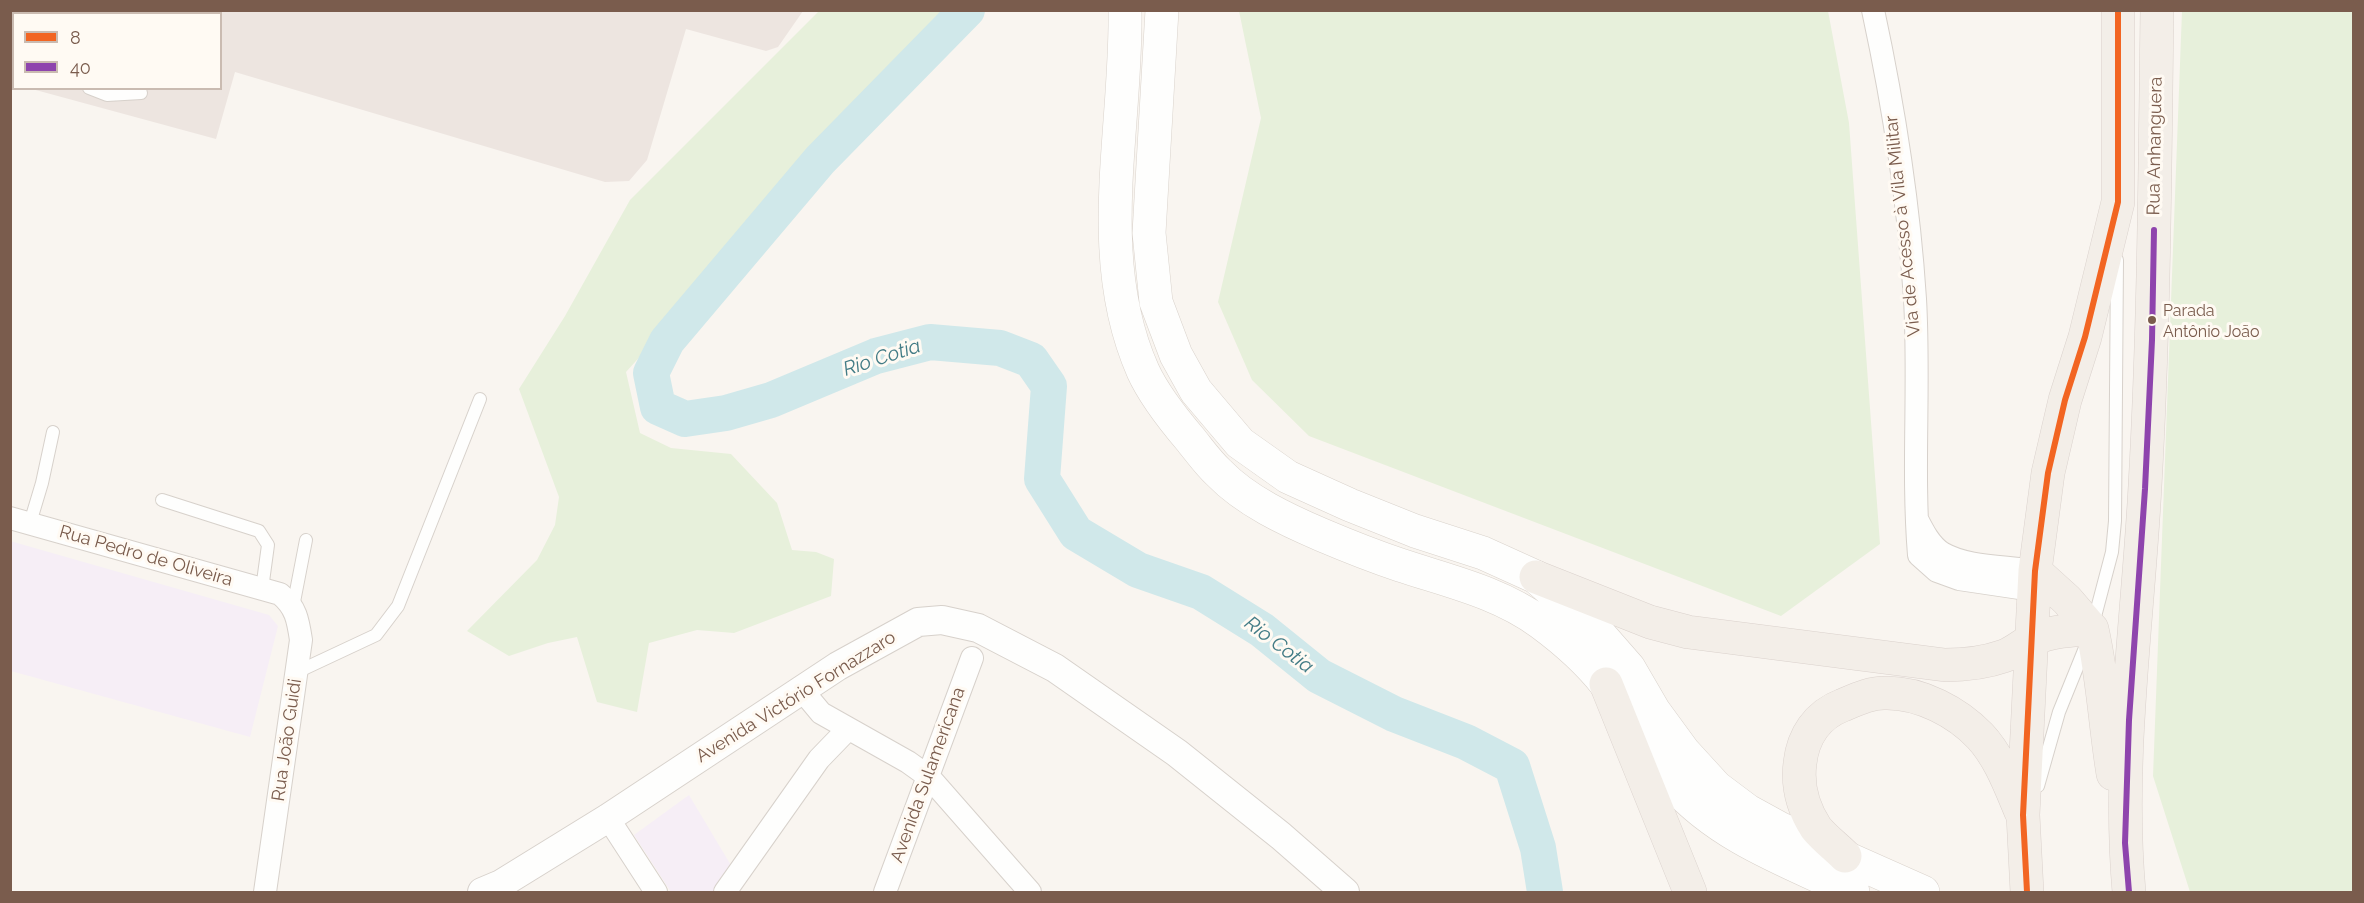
<!DOCTYPE html>
<meta charset="utf-8">
<style>
body{margin:0}
#map{position:relative;width:2364px;height:903px;overflow:hidden;background:#f9f5f0;font-family:Raleway,sans-serif}
canvas{display:block}
.frame{position:absolute;inset:0;border:12px solid #7a5c4d;pointer-events:none}
.legend{position:absolute;left:12px;top:12px;width:210px;height:78px;box-sizing:border-box;background:#fffaf3;border:2px solid #cabbb1;margin:0;padding:8px 10px;list-style:none;font-size:18px;color:#7a5c4d}
.legend li{display:flex;align-items:center;gap:12px;height:30px}
.legend b{width:30px;border:2px solid #cabbb1}
</style>
<div id="map">
<canvas width="2364" height="903"></canvas>
<div class="frame"></div>
<ul class="legend">
<li><b style="height:8px;background:#f26522"></b>8</li>
<li><b style="height:8px;background:#8e44ad"></b>40</li>
</ul>
</div>
<script>
const ctx = document.querySelector('canvas').getContext('2d');
ctx.lineJoin = 'round';
function paint(path, color) {
  ctx.fillStyle = color;
  ctx.fill(path, 'evenodd');
}
function strokePath(path, color, width, dash) {
  ctx.strokeStyle = color;
  ctx.lineWidth = width;
  ctx.lineCap = dash ? 'butt' : 'round';
  ctx.setLineDash(dash || []);
  ctx.stroke(path);
}
function write(font, color, halo, rows, align = 'center') {
  ctx.font = font + ' Raleway,sans-serif';
  ctx.lineWidth = 6;
  ctx.setLineDash([]);
  ctx.textBaseline = 'middle';
  ctx.strokeStyle = halo;
  ctx.fillStyle = color;
  for (const [text, x, y, turn = 0] of rows) {
    ctx.save();
    ctx.translate(x, y);
    ctx.rotate((+turn || 0) * Math.PI / 180);
    ctx.textAlign = isNaN(turn) ? turn : align;
    if (halo) ctx.strokeText(text, 0, 0);
    ctx.fillText(text, 0, 0);
    ctx.restore();
  }
}
paint(new Path2D(`
 M36 11H803L778 47 766 51 686 29 647 160 629 181 605 182 235 72 216 139 32 89 220 88V14L36 13Z`), '#ede5e0');
paint(new Path2D(`
 M10 541 269 615 278 626 250 737 11 671Z
 M689 795 732 867 713 892H671L634 835Z`), '#f6eef6');
paint(new Path2D(`
 M819 11H952L626 372 640 433 671 448 731 454 777 503 792 550 816 552 834 559 831 596 734 633 697 630 649 643 637 712 597 702 577 637 548 643 509 656 467 631 537 560 555 525 559 497 519 389 565 316 630 200Z
 M1239 11H1828L1849 123 1880 544 1781 616 1309 436 1252 380 1218 302 1261 118Z
 M2182 11H2353V892H2190L2153 776Z`), '#e7f0db');
strokePath(new Path2D(`
 M967 10 820 160 667 341 651 373 658 407 685 419 726 413 771 400 876 356 930 342 1000 348 1031 360 1049 386 1042 479 1076 533 1138 570 1201 592 1262 630 1319 676 1394 714 1466 742 1512 766 1538 848 1545 892`), '#d0e8ea', 36);
const service = new Path2D(`
 M56 10 82 11
 M10 11 22 10
 M10 61H14
 M89 88 107 95 141 93
 M162 500 259 531 268 545 262 589
 M30 523 42 483 53 432
 M293 607 306 540
 M2093 624 2112 552 2115 521 2117 260
 M297 672 376 635 398 606 480 399
 M2038 786 2059 712 2087 643`);
const minor = new Path2D(`
 M1873 10C1893 103 1909 205 1915 299 1920 385 1912 470 1919 555L1937 571 1959 579 2033 590
 M10 518 280 594C296 607 298 620 301 640L265 892
 M1917 519C1923 531 1930 545 1942 553 1968 568 2005 566 2035 571
 M801 689 821 713 908 762 929 777 1030 892
 M608 818 656 892
 M725 892 819 759 848 729
 M885 892 972 658`);
const tertiary = new Path2D(`
 M482 892 501 884 608 818 838 666 918 622 942 620 978 628 1055 668 1177 753 1281 836 1345 892`);
const secondary = new Path2D(`
 M1125 10C1127 130 1092 256 1143 371 1154 395 1173 419 1190 439 1199 450 1208 463 1219 473 1246 501 1287 520 1322 535 1348 546 1373 556 1400 565 1448 581 1499 592 1541 623 1564 640 1588 661 1606 684 1631 716 1646 754 1674 785 1721 838 1790 862 1853 892
 M1162 10 1149 233 1156 302 1176 355 1196 391 1240 443 1288 477 1350 505 1415 531 1483 553 1536 577 1594 628 1629 668 1654 711 1684 752 1716 787 1748 811 1779 828 1923 892`);
const primary = new Path2D(`
 M2035 571 2067 600 2092 629
 M1536 577 1650 622 1688 632 1945 665C1966 665 1984 663 2004 656 2015 652 2023 644 2032 640 2050 631 2072 630 2092 629 2103 677 2105 726 2113 774
 M1606 684 1690 892
 M1845 856C1836 847 1824 838 1816 828 1803 808 1797 786 1800 763 1803 736 1817 715 1843 705 1857 699 1872 692 1887 693 1921 693 1957 712 1980 736 1999 756 2010 786 2021 812
 M2027 892 2023 815 2035 571 2048 473 2065 400 2085 337 2118 202V10
 M2129 892C2117 758 2138 620 2145 486 2154 327 2155 169 2157 10`);
strokePath(service, '#d7d1cb', 14);
strokePath(minor, '#d7d1cb', 24);
strokePath(tertiary, '#d7d1cb', 30);
strokePath(secondary, '#d9d2cb', 34);
strokePath(primary, '#dad1cc', 34);
strokePath(service, '#fefefd', 12);
strokePath(minor, '#fefefd', 22);
strokePath(tertiary, '#fefefd', 28);
strokePath(secondary, '#fefefd', 33);
strokePath(primary, '#f3eee8', 33);
strokePath(new Path2D(`
 M2027 892 2023 815 2035 571 2048 473 2065 400 2085 337 2118 202V10`), '#f26522', 6);
strokePath(new Path2D(`
 M2129 892 2125 843 2129 720 2145 489 2152 340 2154 230`), '#8e44ad', 6);
for (const [x, y, r, color] of [
 [2152,320,5,"#7a5c4d"]
]) {
  const dot = new Path2D();
  dot.arc(x, y, r, 0, 2 * Math.PI);
  ctx.fillStyle = color;
  ctx.fill(dot);
  strokePath(dot, '#fffaf3', 2);
}
write('16px', '#7a5c4d', '#fffaf3', [
 ["Parada",2163,311],
 ["Antônio João",2163,332]
], 'left');
write('18px', '#7a5c4d', '#fffaf3', [
 ["Rua Anhanguera",2155,146,-89],
 ["Via de Acesso à Vila Militar",1903,226,-96],
 ["Rua Pedro de Oliveira",146,556,16],
 ["Avenida Victório Fornazzaro",796,697,-32],
 ["Rua João Guidi",287,740,-82],
 ["Avenida Sulamericana",928,775,-70]
]);
write('italic 20px', '#437c86', '#fffaf3', [
 ["Rio Cotia",882,358,-18],
 ["Rio Cotia",1279,645,37]
]);
</script>
